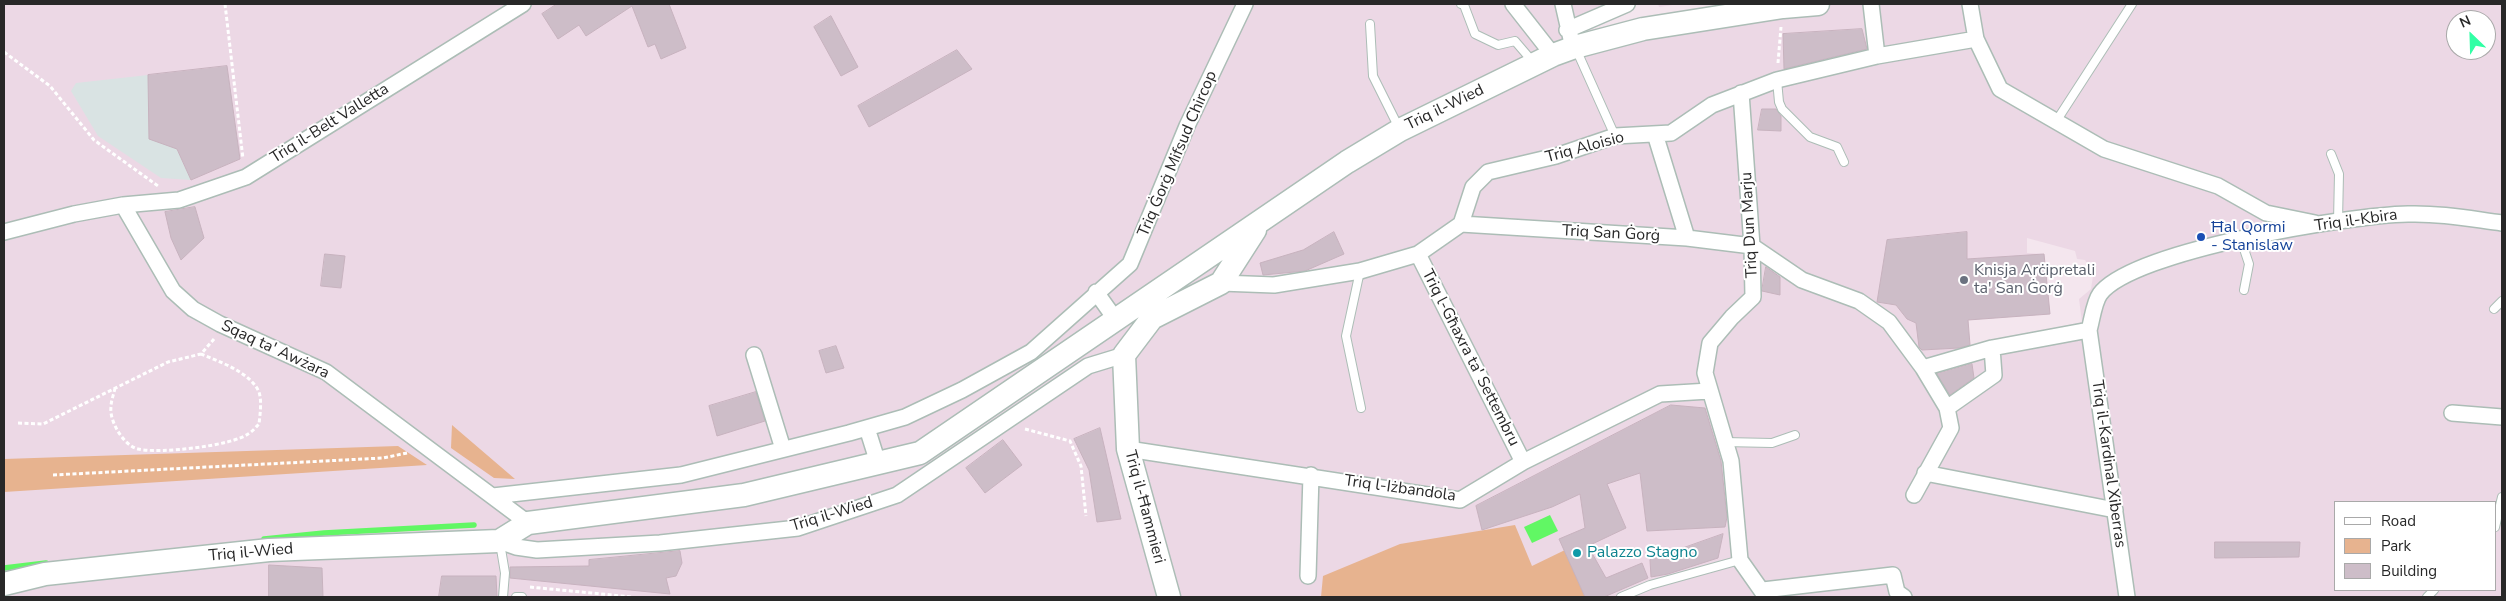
<!DOCTYPE html>
<meta charset="utf-8">
<style>
body{margin:0}
#map{position:relative;width:2506px;height:601px;overflow:hidden;background:#ecd8e5;font-family:"Nunito Sans",sans-serif}
canvas{display:block}
.frame{position:absolute;inset:0;border:5px solid #282828;pointer-events:none}
.legend{position:absolute;left:2334px;top:501px;width:162px;height:90px;box-sizing:border-box;background:#fff;border:1px solid #a9a9a9;margin:0;padding:6px 9px;list-style:none;font-size:15px;color:#282828}
.legend li{display:flex;align-items:center;gap:10px;height:25px}
.legend b{width:25px;border:1px solid #a9a9a9}
.north{position:absolute;left:2446px;top:10px;width:50px;height:50px;box-sizing:border-box;background:#fff;border:1px solid #a9a9a9;border-radius:50%;rotate:336deg;font-size:14px;font-weight:700;line-height:20px;text-align:center;color:#282828}
.north::after{content:'';display:block;margin:auto;width:18px;height:22px;background:#31ffa5;clip-path:polygon(50% 0,100% 100%,50% 72%,0 100%)}
</style>
<div id="map">
<canvas width="2506" height="601"></canvas>
<div class="frame"></div>
<ul class="legend">
<li><b style="height:6px;background:#fff"></b>Road</li>
<li><b style="height:14px;background:#e7b38f"></b>Park</li>
<li><b style="height:14px;background:#cdbdc8"></b>Building</li>
</ul>
<div class="north">N</div>
</div>
<script>
const ctx = document.querySelector('canvas').getContext('2d');
ctx.lineJoin = 'round';
function paint(path, color) {
  ctx.fillStyle = color;
  ctx.fill(path, 'evenodd');
}
function strokePath(path, color, width, dash) {
  ctx.strokeStyle = color;
  ctx.lineWidth = width;
  ctx.lineCap = dash ? 'butt' : 'round';
  ctx.setLineDash(dash || []);
  ctx.stroke(path);
}
function write(font, color, halo, rows, align = 'center') {
  ctx.font = font + ' "Nunito Sans",sans-serif';
  ctx.lineWidth = 4;
  ctx.setLineDash([]);
  ctx.textBaseline = 'middle';
  ctx.strokeStyle = halo;
  ctx.fillStyle = color;
  for (const [text, x, y, turn = 0] of rows) {
    ctx.save();
    ctx.translate(x, y);
    ctx.rotate((+turn || 0) * Math.PI / 180);
    ctx.textAlign = isNaN(turn) ? turn : align;
    if (halo) ctx.strokeText(text, 0, 0);
    ctx.fillText(text, 0, 0);
    ctx.restore();
  }
}
paint(new Path2D(`
 M148 75 177 149 191 180 161 178 98 136 71 91 76 83Z`), '#d9e3e3');
paint(new Path2D(`
 M452 425 515 479 494 478 451 448Z
 M398 446 427 465 4 492V459Z
 M1515 525 1532 566 1565 550 1585 597H1321L1323 576 1400 544Z`), '#e7b38f');
paint(new Path2D(`
 M1638 4H1658L1659 7 1679 4H1728L1687 10 1583 31 1581 27Z
 M2027 238 2075 251 2077 259 2085 260 2090 268 2093 276 2091 289 2079 299 2082 322 1970 347 1968 320 2050 314 2044 254 2027 253Z`), '#f4e6ee');
paint(new Path2D(`
 M1550 515 1558 531 1532 543 1524 527Z`), '#61f764');
strokePath(new Path2D(`
 M264 539 324 533 474 525
 M4 568 46 563`), '#61f764', 5.5);
const building = new Path2D(`
 M557 4H669L686 48 661 59 655 44 648 47 632 6 586 36 579 25 558 39 542 14Z
 M831 16 858 67 841 76 814 27Z
 M1862 29 1867 49 1784 69 1783 34Z
 M957 50 972 69 869 127 858 106Z
 M227 66 240 159 191 180 177 149 149 139 148 75Z
 M1762 109H1776L1781 116V131L1758 130Z
 M195 207 204 238 181 260 171 238 165 212Z
 M1334 232 1344 254 1305 271 1263 275 1260 263 1303 250Z
 M1967 232V259L2044 254 2050 314 1968 320 1970 345 1959 348 1922 350 1919 347 1916 323 1907 319 1896 305 1877 302 1887 240Z
 M325 254 345 256 341 288 321 286Z
 M1766 267 1780 277V295L1762 291Z
 M836 346 844 368 826 373 819 351Z
 M1972 364 1974 378 1950 395 1937 374Z
 M756 392 765 421 717 436 709 406Z
 M1671 405 1705 408 1721 461 1727 517 1725 527 1647 531 1640 473 1607 484 1626 528 1588 546 1606 578 1642 563 1648 578 1604 597H1585L1559 539 1585 528 1580 494 1552 507 1482 530 1476 506Z
 M1100 428 1121 519 1097 522 1089 470 1074 439Z
 M1003 440 1022 465 985 493 966 468Z
 M1723 534 1718 558 1668 574 1651 577 1650 560Z
 M2215 542H2300L2299 557 2215 558Z
 M680 551 682 563 676 576 666 578 670 594 510 578V567L589 566V560Z
 M269 565 322 568 323 597H269Z
 M442 576H496L497 597H439Z`);
paint(building, '#cdbdc8');
strokePath(building, '#c7b2be', 1);
const lane = new Path2D(`
 M1461 4 1464 5 1475 34 1498 45 1515 41 1533 62
 M1370 24 1373 76 1399 128
 M1576 49 1615 136
 M1777 80 1779 102 1782 109 1810 137 1837 147 1844 162
 M2057 120 2132 4
 M2331 154 2339 174 2338 221
 M2241 240 2249 264 2244 290
 M1360 271 1346 336 1361 408
 M2494 309 2502 301
 M1724 442 1772 443 1795 435
 M2495 527 2502 497
 M500 543 505 573 503 597
 M516 597H522
 M1621 597 1650 585 1740 560
 M2427 597 2434 590`);
const street = new Path2D(`
 M1513 4 1553 55
 M1563 4 1571 39
 M1871 4 1877 56
 M1970 4 1976 39 2000 89 2104 149 2218 186 2266 213 2315 223
 M1567 30 1627 4
 M1741 93 1752 246 1753 297 1732 317 1710 343 1705 373 1731 461 1740 560 1766 597
 M1655 134 1687 238
 M123 205 173 291 193 309 220 324 326 372 528 523
 M1461 224 1473 187 1488 172 1556 156 1615 136 1671 133 1712 105 1777 80 1877 56 1976 39
 M4 232 74 214 123 205 179 200 246 177 523 4
 M1418 254 1523 462
 M1221 283 1274 285 1360 271 1418 254 1461 224 1687 238 1752 246 1802 280 1859 301 1889 322 1923 368 1947 408 1951 428 1914 495
 M1096 292 1116 320
 M754 355 783 449
 M1923 368 1992 348 2089 330
 M1947 408 1994 375 1992 348
 M2452 413 2502 417
 M867 428 878 463
 M1128 449 1460 500 1523 462 1660 394 1709 391
 M1925 473 2115 510
 M493 496 681 475 849 433 905 417 962 390 1031 352 1130 264 1187 126 1245 4
 M499 541 516 547 537 550 660 543 798 528 897 495 1088 366 1124 355
 M1308 576 1311 475
 M1763 590 1893 575 1897 592 1904 597
 M2127 597 2089 330C2092 320 2094 302 2100 294 2133 250 2351 215 2408 214 2440 213 2471 219 2502 223`);
const secondary = new Path2D(`
 M4 584 45 574 269 550 499 541 528 523 744 495 920 453 1347 162 1400 130 1553 55 1575 47 1643 29 1783 7 1818 4
 M1169 597 1128 449 1124 355 1152 318 1221 283 1255 230`);
strokePath(lane, '#acbdb6', 10);
strokePath(street, '#acbdb6', 18);
strokePath(secondary, '#acbdb6', 25);
strokePath(new Path2D(`
 M225 4 243 159
 M4 52 50 86 94 140 158 186
 M1778 63 1781 27
 M115 388C114 394 111 400 111 407 109 421 124 446 138 449 159 454 231 446 248 434 252 432 256 427 259 424 260 415 262 401 259 392 250 372 220 362 201 354
 M18 423 43 424 168 362 201 354 214 339
 M1025 429 1070 441 1081 466 1086 516
 M53 475 383 458 407 453
 M530 587 632 597`), '#fff', 3, [4, 2.5]);
strokePath(lane, '#fff', 8);
strokePath(street, '#fff', 15);
strokePath(secondary, '#fff', 22);
for (const [x, y, r, color] of [
 [2201,237,5,"#1a4fb4"],
 [1964,280,5,"#6b7280"],
 [1577,553,5,"#0f9aa8"]
]) {
  const dot = new Path2D();
  dot.arc(x, y, r, 0, 2 * Math.PI);
  ctx.fillStyle = color;
  ctx.fill(dot);
  strokePath(dot, '#fff', 2);
}
write('16px', '#282828', '#fff', [
 ["Triq il-Wied",1445,108,-26],
 ["Triq il-Belt Valletta",330,124,-32],
 ["Triq Aloisio",1585,148,-15],
 ["Triq Ġorġ Mifsud Chircop",1178,154,-67],
 ["Triq il-Kbira",2356,221,-8],
 ["Triq Dun Marju",1750,225,-93],
 ["Triq San Ġorġ",1611,234,3],
 ["Sqaq ta' Awżara",275,350,25],
 ["Triq l-Għaxra ta' Settembru",1470,358,63],
 ["Triq il-Kardinal Xiberras",2108,464,82],
 ["Triq l-Iżbandola",1400,489,8],
 ["Triq il-Ħammieri",1144,507,75],
 ["Triq il-Wied",832,515,-17],
 ["Triq il-Wied",251,553,-5]
]);
write('16px', '#164399', '#fff', [
 ["Ħal Qormi",2211,228],
 ["- Stanislaw",2211,246]
], 'left');
write('16px', '#5b616d', '#fff', [
 ["Knisja Arċipretali",1974,271],
 ["ta' San Ġorġ",1974,289]
], 'left');
write('16px', '#0d838f', '#fff', [
 ["Palazzo Stagno",1587,553]
], 'left');
</script>
